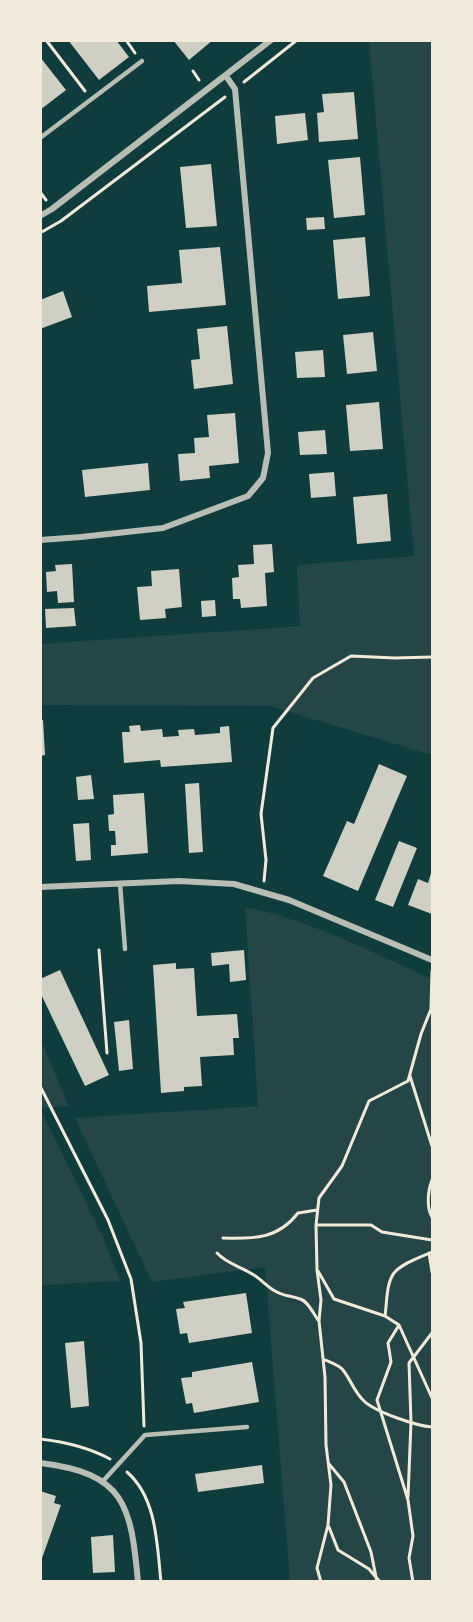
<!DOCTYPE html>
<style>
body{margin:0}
#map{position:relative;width:473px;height:1622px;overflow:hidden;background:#0f3d3e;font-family:Karla,sans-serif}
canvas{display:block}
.frame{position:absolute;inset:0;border:42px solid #f1e9da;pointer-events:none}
</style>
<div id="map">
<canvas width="473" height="1622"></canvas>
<div class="frame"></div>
</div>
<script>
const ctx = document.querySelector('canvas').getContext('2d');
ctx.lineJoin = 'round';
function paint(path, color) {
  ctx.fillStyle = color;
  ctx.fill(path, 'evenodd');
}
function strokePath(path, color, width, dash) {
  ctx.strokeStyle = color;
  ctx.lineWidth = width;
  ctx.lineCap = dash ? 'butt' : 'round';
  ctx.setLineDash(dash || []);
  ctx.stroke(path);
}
paint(new Path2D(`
 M369 41H432V755L270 706 41 705V644L300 626 297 565 414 556Z
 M245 907C311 920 371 952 432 979V1581H290L265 1267 152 1282 75 1118 258 1106Z
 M41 1041 69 1106 41 1108Z
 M41 1110 103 1237 120 1281 41 1285Z`), '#244646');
paint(new Path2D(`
 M68 40H116L129 57 99 80Z
 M173 40H213L189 60Z
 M40 57 66 90 40 110Z
 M354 92 358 139 319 142 317 113 324 112 322 94Z
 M305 113 308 140 277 144 275 116Z
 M360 157 365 215 334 218 328 160Z
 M211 164 217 226 186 228 180 167Z
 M324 217 325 229 307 230 306 218Z
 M365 237 370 296 338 299 333 240Z
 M220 247 226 305 149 312 147 286 182 283 179 250Z
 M63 291 72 317 40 329V300Z
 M227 326 233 384 194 389 191 360 200 359 197 329Z
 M373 332 377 371 347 374 343 335Z
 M323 350 325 377 297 378 295 352Z
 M379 402 383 449 350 451 346 405Z
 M235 413 239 463 209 466 210 478 180 481 178 454 195 453 194 438 209 437 207 415Z
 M325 430 327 454 300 455 298 432Z
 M148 463 150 490 85 497 82 470Z
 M334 472 336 496 311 498 309 474Z
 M387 494 391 541 357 544 353 497Z
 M272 544 274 572 265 573 267 606 241 608 240 599H233L232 578 239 577 238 565 254 564 253 545Z
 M72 564 74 602 58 603 57 591 47 592 46 572 56 571 55 565Z
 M179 569 182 607 165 609 166 618 140 620 137 587 152 586 151 571Z
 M215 600 216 616 202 617 201 601Z
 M74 608 76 626 46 628 45 609Z
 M40 720H43L45 755 40 756Z
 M140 725 141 731 162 729 163 737 179 736 178 730 194 729 195 735 220 733V727L229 726 232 762 161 767 160 760 124 763 122 732H130L129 726Z
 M379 764 407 776 358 891 323 876 347 821 354 824Z
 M91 775 94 799 78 800 76 777Z
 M199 783 203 852 189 853 185 784Z
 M144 793 148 853 111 856V845H116L115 831H109L108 815 114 814 113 795Z
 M89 823 91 860 76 861 73 824Z
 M399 841 417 848 393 907 375 900Z
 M432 870V914L408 905 418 879 428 883Z
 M244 950 246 980 230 982 229 964 212 966 211 953Z
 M176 963V969L194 968 197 1016 237 1014 239 1038H233L234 1055 200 1057 202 1086 184 1087V1091L161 1093 153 965Z
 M60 970 109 1075 85 1086 40 992V979Z
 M129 1020 133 1069 119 1071 114 1022Z
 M246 1293 252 1333 189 1343 187 1333 180 1334 176 1309 185 1308 183 1302Z
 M84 1341 89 1406 71 1408 65 1343Z
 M252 1362 259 1402 194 1413 192 1403 186 1404 181 1378 192 1377V1372Z
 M262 1465 264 1483 198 1492 195 1474Z
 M40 1491 56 1496 54 1503 61 1505 41 1561Z
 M113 1535 115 1572 93 1573 91 1537Z`), '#cfcfc3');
strokePath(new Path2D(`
 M46 40 85 91
 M126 40 135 53
 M193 71 199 80
 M244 82 297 40
 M40 192 46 200
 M40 233 61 221 225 97
 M264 881 266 860 261 814 273 728 313 678 351 656 395 658 432 657
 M99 950 107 1053
 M410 1076 432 1146
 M40 1086 108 1220 131 1279 141 1343 144 1426
 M432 1180C428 1190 426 1207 432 1217
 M316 1225H371L382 1232 432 1240
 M223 1238C254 1239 278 1239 298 1213L317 1210
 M217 1253C227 1264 242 1267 254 1275 262 1280 268 1288 277 1292 284 1296 292 1296 300 1299 308 1301 313 1313 318 1320
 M429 1253 432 1272
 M318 1271 334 1299 385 1316 399 1325 432 1398
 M385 1316C387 1303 386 1284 394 1273 402 1263 421 1257 432 1252
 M399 1325 388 1343 391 1362 377 1400 408 1500 413 1536 409 1558 413 1582
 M323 1359C329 1362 339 1365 343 1370 351 1380 354 1392 364 1401 375 1412 417 1426 432 1427
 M40 1439C66 1442 88 1447 110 1459
 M329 1464 344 1482 371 1552 377 1582
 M127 1472C157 1498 157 1545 161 1582
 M408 1497 411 1422 409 1363 432 1333
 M329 1527 338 1550 369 1569 380 1582
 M321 1582 317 1568 328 1525 331 1485 326 1445 325 1377 319 1321 321 1300 317 1270 316 1225 319 1198 342 1166 369 1101 408 1081 421 1034 431 1009 432 971`), '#f1e9da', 3);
strokePath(new Path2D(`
 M40 138 142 61
 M120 884 125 949
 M103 1481 145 1435 247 1427`), '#b8beb3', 4.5);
strokePath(new Path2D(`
 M40 216 52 209 271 40
 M40 540 81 537 163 528 248 496 263 478 268 453 235 89 226 76
 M40 887 179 881 234 884 289 900 432 960
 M40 1463C125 1473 131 1505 138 1582`), '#b8beb3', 6);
</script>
